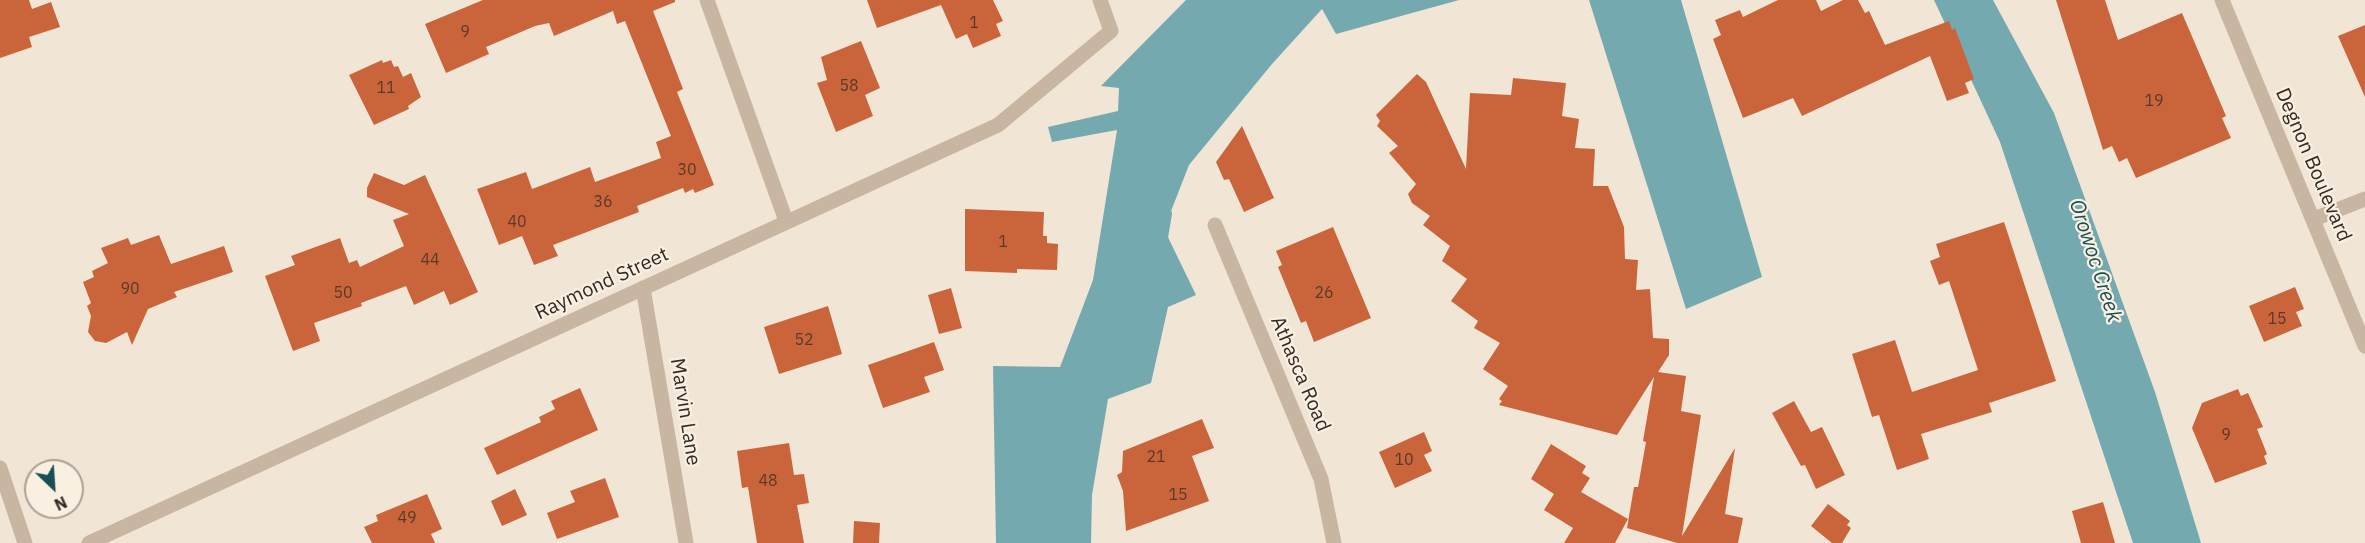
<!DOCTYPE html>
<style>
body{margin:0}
#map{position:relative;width:2365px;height:543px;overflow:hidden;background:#f1e6d6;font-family:"IBM Plex Sans",sans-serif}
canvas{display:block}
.north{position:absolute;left:24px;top:459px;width:60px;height:60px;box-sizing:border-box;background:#f9f0e2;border:2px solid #aaa196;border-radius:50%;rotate:155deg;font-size:16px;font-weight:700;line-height:24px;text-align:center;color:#332a24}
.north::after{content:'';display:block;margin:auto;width:21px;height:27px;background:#194e55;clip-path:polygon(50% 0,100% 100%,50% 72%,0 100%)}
</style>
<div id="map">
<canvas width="2365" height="543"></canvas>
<div class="north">N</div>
</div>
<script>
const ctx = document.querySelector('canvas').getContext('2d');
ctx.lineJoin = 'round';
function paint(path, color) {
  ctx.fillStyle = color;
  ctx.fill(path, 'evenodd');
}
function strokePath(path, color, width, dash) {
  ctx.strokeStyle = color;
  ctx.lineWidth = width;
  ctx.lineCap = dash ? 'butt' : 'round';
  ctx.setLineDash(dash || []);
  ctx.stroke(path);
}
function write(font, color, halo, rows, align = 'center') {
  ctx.font = font + ' "IBM Plex Sans",sans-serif';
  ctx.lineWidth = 4.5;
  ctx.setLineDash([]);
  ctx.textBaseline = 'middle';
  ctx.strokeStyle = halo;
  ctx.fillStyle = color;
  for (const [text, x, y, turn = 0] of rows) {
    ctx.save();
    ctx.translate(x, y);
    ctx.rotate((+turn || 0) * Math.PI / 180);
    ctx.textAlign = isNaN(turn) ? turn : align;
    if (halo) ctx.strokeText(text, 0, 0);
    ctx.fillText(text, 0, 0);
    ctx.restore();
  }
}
paint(new Path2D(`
 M1186 0H1459L1336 34 1322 9 1272 64 1189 165 1164 229 1196 295 1168 307 1151 383 1108 399 1092 495 1091 543H996L993 366 1060 367 1093 280 1117 130 1052 142 1048 127 1118 111 1119 88 1101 86Z
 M1589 0H1681L1762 277 1686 309Z
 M1934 0H1993L2054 113 2155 392 2201 543H2133L2000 142Z`), '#74a9af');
strokePath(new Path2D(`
 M1163 243 1168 214`), '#74a9af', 8);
paint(new Path2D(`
 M0 0H29L32 9 51 2 60 27 29 37 32 47 0 58Z
 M483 0H675V2L653 11 683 89 677 92 714 185 695 193 693 189 685 193 683 188 637 206 639 212 553 245 558 256 534 265 522 236 499 245 477 189 526 172 532 189 590 167 595 182 661 158 656 142 671 136 625 21 617 24 613 11 554 36 549 23 535 26 486 47 489 54 446 73 425 24Z
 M867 0H993L1003 21 996 24 1001 36 973 48 967 34 956 39 941 5 877 28Z
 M1778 0H1816L1821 11 1843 0H1858L1865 13 1869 11 1885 45 1949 21 1952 30 1955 28 1974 79 1965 83 1969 93 1947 101 1930 56 1802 116 1793 98 1743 118 1713 39 1721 35 1715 20 1740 10 1743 17Z
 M2056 0H2105L2118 40 2182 13 2226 116 2222 118 2231 138 2136 178 2127 158 2119 162 2112 146 2103 150Z
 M2365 25V97L2338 36Z
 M861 41 880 88 865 95 873 116 836 132 817 83 827 80 821 57Z
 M382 60 383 63 391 60 394 67 398 66 403 77 411 73 421 97 408 106 409 109 374 125 349 75Z
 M1417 74 1426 82 1466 169 1470 93 1511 95 1513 78 1566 83 1562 116 1579 119 1575 148 1595 149 1593 186H1608L1624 227 1625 259 1638 260 1636 290 1650 289 1653 338 1669 339V355L1658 372 1686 376 1681 411 1701 415 1682 536 1735 448 1725 514 1743 518 1738 543H1677L1627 528 1634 487H1638L1646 442 1643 441 1654 377 1617 435 1499 405 1502 401 1499 399 1508 386 1483 369 1500 343 1474 328 1478 321 1451 301 1467 279 1442 261 1450 246 1423 225 1430 216 1412 203 1408 194 1416 184 1389 153 1398 146 1377 126 1380 121 1376 115Z
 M1242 126 1274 198 1244 212 1229 179 1224 180 1216 162Z
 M374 173 404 185 425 175 478 292 450 305 444 291 414 305 406 286 361 303 362 306 314 323 320 341 293 351 265 276 295 265 291 256 340 238 349 263 357 260 360 267 404 246 393 220 409 214 367 197V188Z
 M965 209 1044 212 1043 236H1047V243L1058 244 1057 270 1017 269V273L965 271Z
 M2004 222 2056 381 1989 403 1992 412 1921 434 1929 459 1897 470 1879 415 1872 417 1852 354 1895 340 1912 392 1978 370 1949 281 1939 285 1930 261 1940 257 1936 244Z
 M1333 227 1371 318 1314 342 1306 321 1301 323 1278 267 1282 265 1276 251Z
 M159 235 171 264 224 246 233 272 174 292 177 297 148 309 132 345 127 332 106 343 95 341 88 332 91 316 87 306 91 303 83 282 94 277 92 271 108 263 101 248 128 238 131 245Z
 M2295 287 2304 309 2296 312 2302 326 2264 342 2249 306Z
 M951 288 962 328 939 334 928 295Z
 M828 306 842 354 779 374 764 327Z
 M934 342 944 370 924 377 930 392 883 408 868 365Z
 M580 388 598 430 497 475 484 448 541 422 539 417 555 409 551 401Z
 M2238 389 2241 396 2248 393 2263 427 2257 429 2267 454 2264 456 2267 464 2215 483 2192 428 2202 403Z
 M1794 401 1811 432 1822 427 1845 475 1816 489 1805 465 1801 466 1772 413Z
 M1202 419 1214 448 1192 456 1209 501 1126 531 1123 491 1117 475 1122 472 1123 451Z
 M1424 432 1432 451 1424 455 1432 471 1395 488 1379 452Z
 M789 443 794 475 804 474 809 503 797 505 804 543H757L748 487 742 488 737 451Z
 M1551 444 1586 466 1582 473 1590 478 1581 492 1628 519 1615 543H1564L1573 528 1544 510 1554 494 1531 479Z
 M605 478 619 517 557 539 547 513 575 502 570 491Z
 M515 489 527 515 502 526 491 501Z
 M427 494 442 529 431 534 435 543H372L364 527 378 521 376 515Z
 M2103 502 2115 543H2081L2072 511Z
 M1828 504 1850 521 1847 525 1851 528 1842 543H1832L1811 526Z
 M854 521 880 523 879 543H853Z`), '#ca653b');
strokePath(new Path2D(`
 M707 0 786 221
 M2222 0 2365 346
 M2314 219 2365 199
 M1215 225 1321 479 1334 543
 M643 288 686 543
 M0 468 25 543
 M89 543 998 125 1111 31 1100 0`), '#c9b6a2', 15);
write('16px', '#59392a', null, [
 ["1",974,23],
 ["9",465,32],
 ["58",849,86],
 ["11",386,88],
 ["19",2154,101],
 ["30",687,170],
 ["36",603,202],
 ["40",517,222],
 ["1",1003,242],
 ["44",430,260],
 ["90",130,289],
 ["50",343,293],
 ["26",1324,293],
 ["15",2277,319],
 ["52",804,340],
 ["9",2226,435],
 ["21",1156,457],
 ["10",1404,460],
 ["48",768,481],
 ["15",1178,495],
 ["49",407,518]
]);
write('20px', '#332a24', '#f9f0e2', [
 ["Degnon Boulevard",2313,165,67],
 ["Raymond Street",602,284,-25],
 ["Athasca Road",1300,374,67],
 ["Marvin Lane",685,412,81]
]);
write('italic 21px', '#194e55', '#f9f0e2', [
 ["Orowoc Creek",2095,261,72]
]);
</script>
